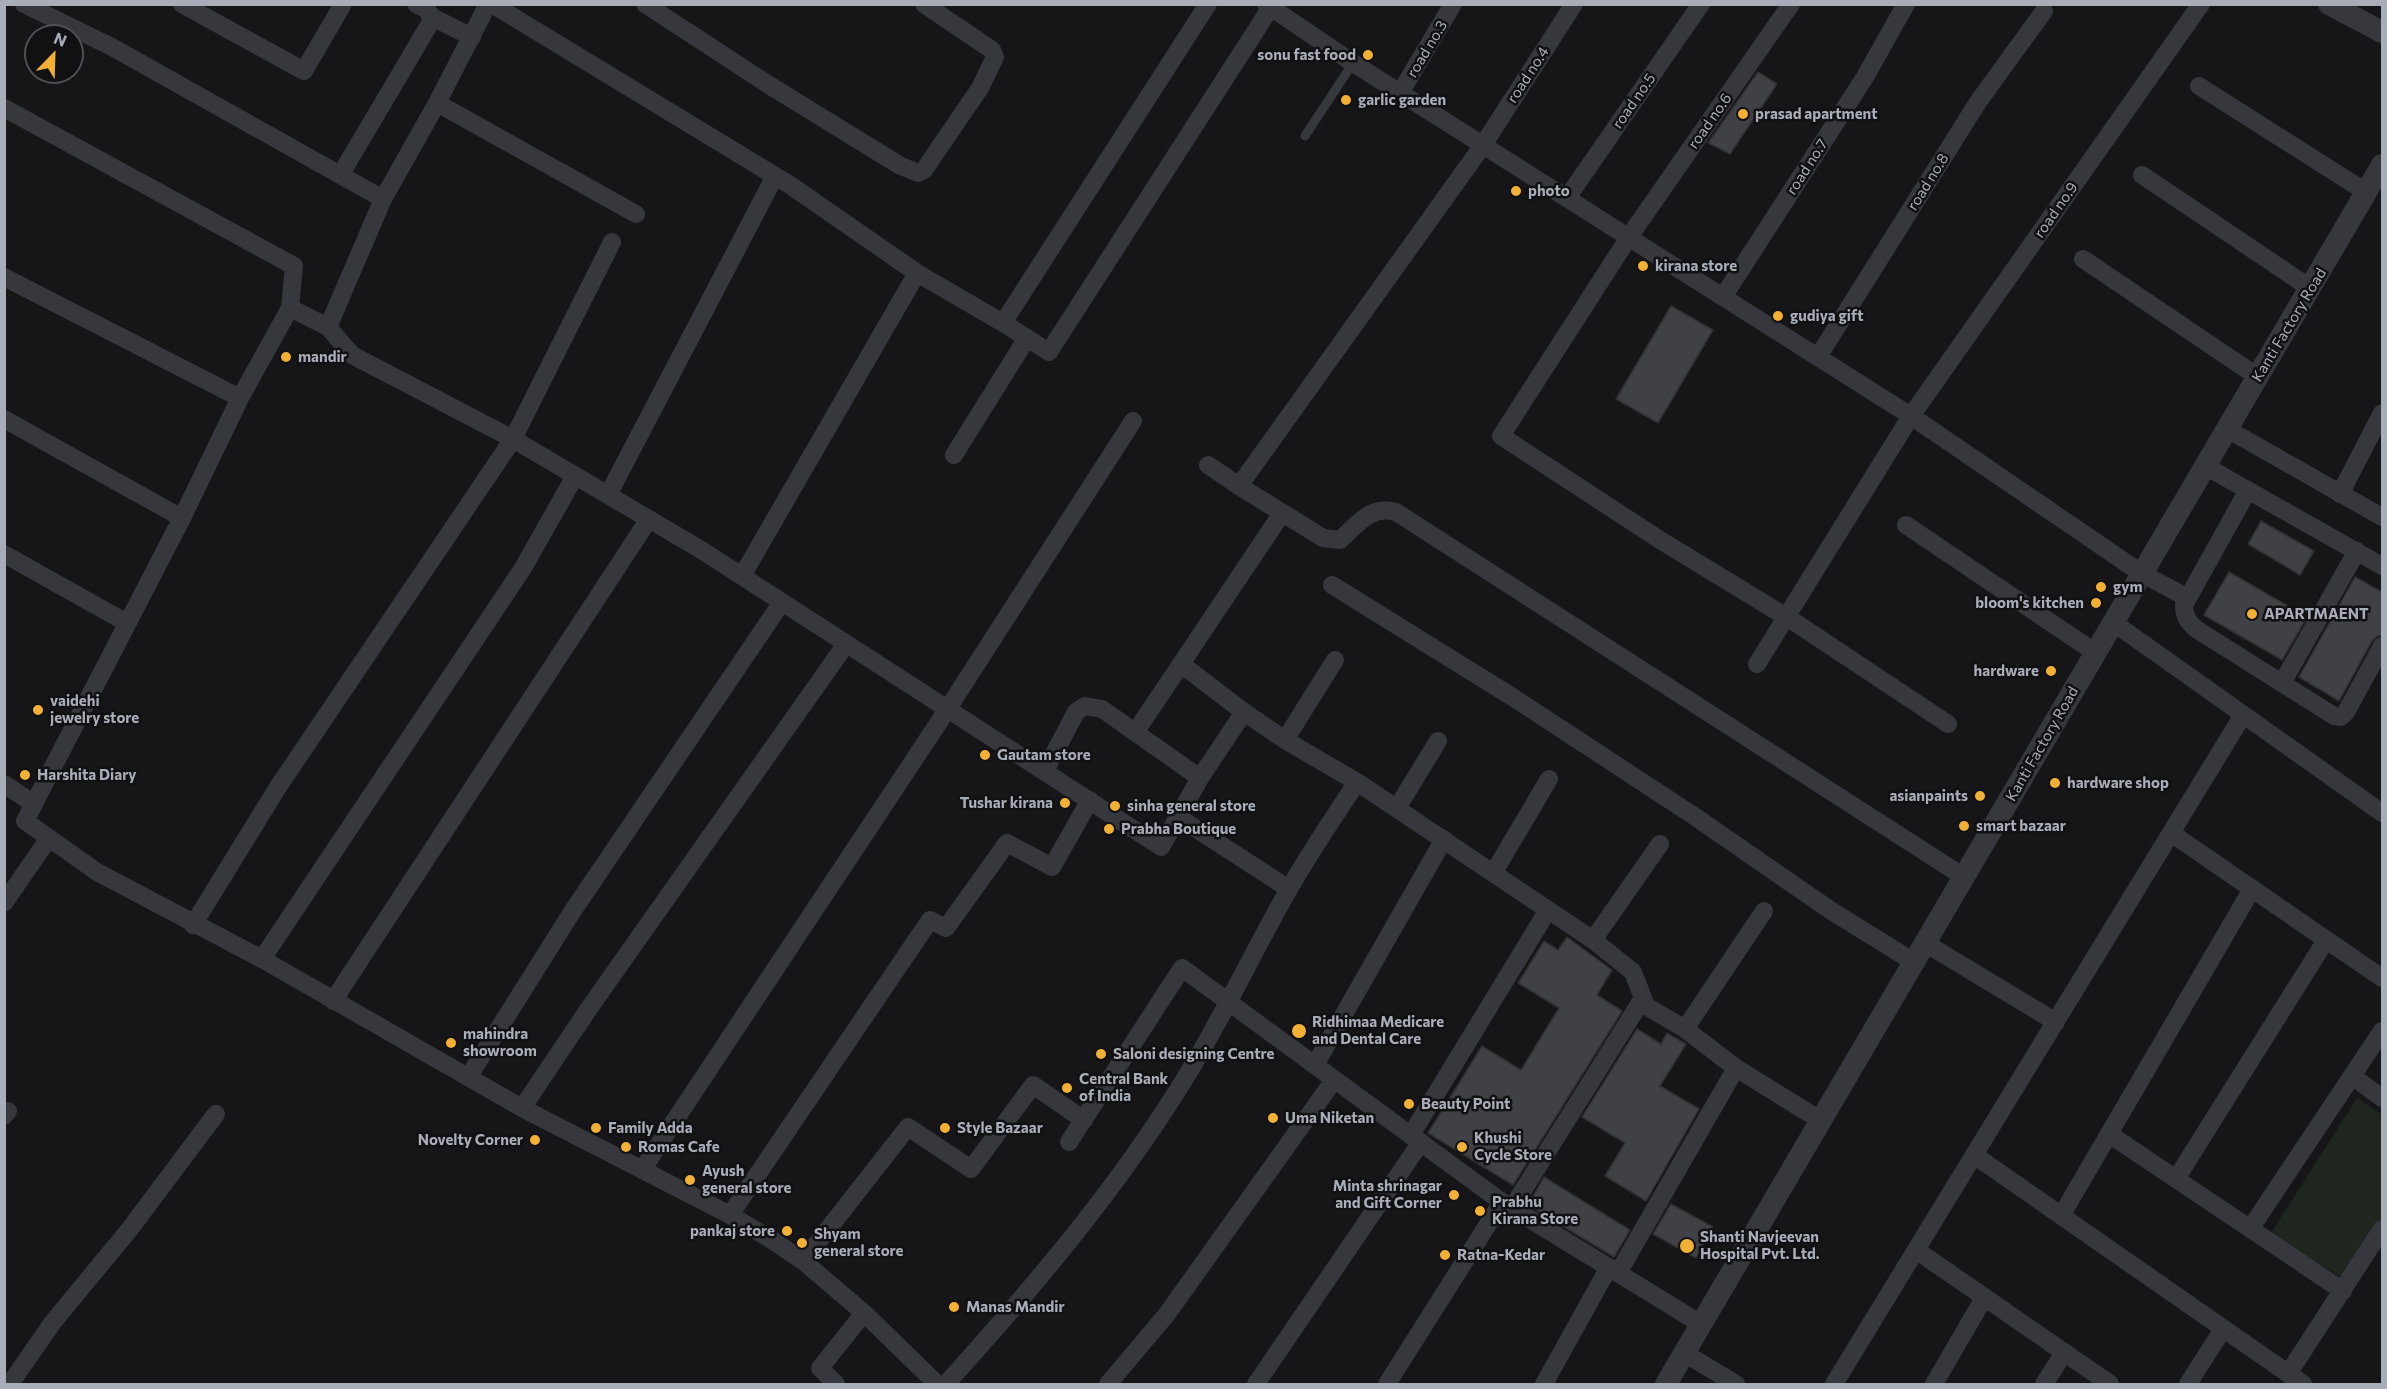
<!DOCTYPE html>
<html>
<head>
<meta charset="utf-8">
<style>
  body { margin:0 }
  #map { position:relative; width:2387px; height:1389px; overflow:hidden; background:#161618; font-family:Commissioner,sans-serif }
  canvas { display:block }
  .frame { position:absolute; inset:0; border:6px solid #a8adb8; pointer-events:none }
  .north { position:absolute; left:24px; top:24px; width:60px; height:60px; box-sizing:border-box; background:#111113; border:2px solid #4d4f55; border-radius:50%; rotate:23deg; font-size:16px; font-weight:700; line-height:24px; text-align:center; color:#a8adb8 }
  .north::after { content:''; display:block; margin:auto; width:21px; height:27px; background:#f2b134; clip-path:polygon(50% 0,100% 100%,50% 72%,0 100%) }
</style>
</head>
<body>
<div id="map">
<canvas width="2387" height="1389"></canvas>
<div class="frame"></div>
<div class="north">N</div>
</div>
<script>
const context = document.querySelector('canvas').getContext('2d');
context.lineJoin = 'round';
function paint(path, color) {
  context.fillStyle = color;
  context.fill(path, 'evenodd');
}
function stroke(path, color, width, dash) {
  context.strokeStyle = color;
  context.lineWidth = width;
  context.lineCap = dash ? 'butt' : 'round';
  context.setLineDash(dash || []);
  context.stroke(path);
}
function drawText(font, color, halo, rows, align = 'center') {
  context.font = font + ' Commissioner,sans-serif';
  context.lineWidth = 5;
  context.setLineDash([]);
  context.textBaseline = 'middle';
  context.strokeStyle = halo;
  context.fillStyle = color;
  for (const [text, x, y, turn = 0] of rows) {
    context.save();
    context.translate(x, y);
    context.rotate((+turn || 0) * Math.PI / 180);
    context.textAlign = isNaN(turn) ? turn : align;
    if (halo) context.strokeText(text, 0, 0);
    context.fillText(text, 0, 0);
    context.restore();
  }
}
paint(new Path2D(`
  M2357,1098L2382,1114V1222L2345,1280L2271,1233Z`), '#1e261f');
const building = new Path2D(`
  M1758,72L1777,84L1730,154L1708,143Z
  M1671,306L1713,330L1658,423L1616,399Z
  M2261,521L2314,551L2300,575L2248,544Z
  M2229,572L2307,617L2282,660L2204,615Z
  M2355,577L2382,592V635L2377,636L2372,641L2339,701L2299,677Z
  M1567,937L1612,970L1597,995L1622,1011L1513,1185L1428,1133L1482,1046L1521,1070L1559,1008L1518,983L1544,941L1558,950Z
  M1637,1029L1661,1044L1667,1033L1686,1044L1660,1086L1699,1109L1646,1201L1605,1176L1625,1143L1582,1117Z
  M1544,1177L1630,1230L1614,1257L1528,1205Z
  M1671,1204L1713,1227L1696,1258L1653,1234Z`);
paint(building, '#404145');
stroke(building, '#303034', 1.5);
stroke(new Path2D(`
  M1305,136L1353,63`), '#37383d', 9);
stroke(new Path2D(`
  M24,4L112,47L383,199
  M182,4L304,71L343,4
  M488,4L437,103L383,199L328,327L290,308L240,398L182,518L25,821L97,872L262,959L522,1108L730,1215L772,1240L803,1261L864,1313L937,1384
  M492,4L790,185L917,273L742,576
  M645,4L769,85L899,165L918,173L924,170L980,88L995,57L992,50L924,4
  M1266,4L1353,63L1911,416L2141,573L2188,598
  M1791,4L1629,237L1501,436L1660,540L1793,621L1948,724
  M432,17L472,37
  M2199,86L2366,192
  M1400,93L1453,4
  M437,103L636,214
  M4,108L294,266L290,308
  M341,174L429,25L432,17L426,9L416,4
  M2142,175L2310,288
  M1567,198L1701,4
  M2083,259L2258,377
  M917,273L1003,323L1208,4
  M4,277L240,398
  M1723,297L1865,77L1906,4
  M1003,323L1049,352L1271,7
  M328,327L352,355L513,439L703,551L1161,847L1200,778L1244,712L1181,664L1282,513
  M1818,357L1978,102L2044,11
  M4,419L182,518
  M2227,429L2382,517
  M954,455L1027,338
  M1208,465L1239,486L1483,145L1574,4
  M2205,466L2382,566
  M1239,486L1323,538L1340,540C1358,524 1370,505 1396,512L1964,877
  M2248,490L2184,605C2184,616 2188,622 2196,629L2334,716L2341,717L2346,712L2382,646
  M2340,494L2382,413
  M608,495L775,176
  M1906,525L2096,653
  M4,554L127,623
  M1332,585L1514,698L1694,816L1830,910L1914,962
  M2114,623L2382,813
  M1335,660L1285,740L1357,782L1593,940L1633,972L1646,1006L1685,1029
  M1757,664L1911,416L2201,4
  M2282,683L2357,551
  M1244,712L1285,740
  M1136,731L1181,664
  M1045,771L1076,712L1085,706L1102,709L1200,778
  M4,784L34,804
  M1397,808L1438,741
  M1178,817L1289,889
  M2171,833L2382,978
  M1494,872L1549,779
  M4,903L49,838
  M1764,911L1685,1029L1736,1068L1820,1120
  M193,925L278,787L513,439L612,242
  M1593,940L1660,844
  M1925,943L2056,1022
  M262,959L523,568L575,476
  M333,1001L649,519
  M1315,1065L1444,839
  M469,1076L572,912L782,602
  M2352,1076L2382,1098
  M522,1108L590,1007L846,644
  M4,1116L8,1111
  M2109,1134L2343,1291
  M1411,1135L1548,910
  M1069,1142L1182,968L1502,1202L1701,1324
  M1974,1155L2303,1384
  M642,1170L947,710L1133,421
  M2176,1179L2326,940
  M1512,1208L1643,998
  M730,1215L930,920L946,928L1007,843L1052,867L1090,800
  M2061,1216L2252,889
  M2250,1229L2382,1031
  M1916,1250L2110,1384
  M803,1261L908,1127L971,1169L1033,1085L1084,1120
  M1618,1273L1736,1068
  M1684,1353L1736,1384
  M2288,1374L2382,1229
  M10,1384L53,1322L129,1230L216,1114
  M836,1384L820,1368L864,1313
  M946,1384C1030,1291 1112,1195 1179,1088C1220,1024 1251,955 1289,889C1310,852 1334,817 1357,782
  M1108,1384L1167,1314L1334,1080
  M1256,1384L1421,1142
  M1387,1384L1502,1202
  M1544,1384L1609,1267
  M1834,1384L2243,715
  M1934,1384L1984,1298
  M2044,1384L2064,1353
  M2188,1384L2223,1329`), '#37383d', 18);
stroke(new Path2D(`
  M2329,4L2382,32
  M1666,1384L2382,165`), '#37383d', 22);
for (const [x, y, r, color] of [
  [1368,55,6,"#f2b134"],
  [1346,100,6,"#f2b134"],
  [1743,114,6,"#f2b134"],
  [1516,191,6,"#f2b134"],
  [1643,266,6,"#f2b134"],
  [1778,316,6,"#f2b134"],
  [286,357,6,"#f2b134"],
  [2101,587,6,"#f2b134"],
  [2096,603,6,"#f2b134"],
  [2252,614,6,"#f2b134"],
  [2051,671,6,"#f2b134"],
  [38,710,6,"#f2b134"],
  [985,755,6,"#f2b134"],
  [25,775,6,"#f2b134"],
  [2055,783,6,"#f2b134"],
  [1980,796,6,"#f2b134"],
  [1065,803,6,"#f2b134"],
  [1115,806,6,"#f2b134"],
  [1964,826,6,"#f2b134"],
  [1109,829,6,"#f2b134"],
  [1299,1031,8,"#f2b134"],
  [451,1043,6,"#f2b134"],
  [1101,1054,6,"#f2b134"],
  [1067,1088,6,"#f2b134"],
  [1409,1104,6,"#f2b134"],
  [1273,1118,6,"#f2b134"],
  [596,1128,6,"#f2b134"],
  [945,1128,6,"#f2b134"],
  [535,1140,6,"#f2b134"],
  [626,1147,6,"#f2b134"],
  [1462,1147,6,"#f2b134"],
  [690,1180,6,"#f2b134"],
  [1454,1195,6,"#f2b134"],
  [1480,1211,6,"#f2b134"],
  [787,1231,6,"#f2b134"],
  [802,1243,6,"#f2b134"],
  [1687,1246,8,"#f2b134"],
  [1445,1255,6,"#f2b134"],
  [954,1307,6,"#f2b134"]
]) {
  const dot = new Path2D();
  dot.arc(x, y, r, 0, 2 * Math.PI);
  context.fillStyle = color;
  context.fill(dot);
  stroke(dot, '#111113', 2);
}
drawText('15px', '#a8adb8', '#111113', [
  ["road no.3",1427,49,-59],
  ["road no.4",1528,75,-57],
  ["road no.5",1634,101,-55],
  ["road no.6",1710,121,-55],
  ["road no.7",1807,167,-57],
  ["road no.8",1928,182,-58],
  ["road no.9",2056,210,-55],
  ["Kanti Factory Road",2289,325,-59],
  ["Kanti Factory Road",2042,744,-60]
]);
drawText('bold 15px', '#a8adb8', '#111113', [
  ["sonu fast food",1356,55,"right"],
  ["garlic garden",1358,100],
  ["prasad apartment",1755,114],
  ["photo",1528,191],
  ["kirana store",1655,266],
  ["gudiya gift",1790,316],
  ["mandir",298,357],
  ["gym",2113,587],
  ["bloom's kitchen",2084,603,"right"],
  ["APARTMAENT",2264,614],
  ["hardware",2039,671,"right"],
  ["vaidehi",50,701],
  ["jewelry store",50,718],
  ["Gautam store",997,755],
  ["Harshita Diary",37,775],
  ["hardware shop",2067,783],
  ["asianpaints",1968,796,"right"],
  ["Tushar kirana",1053,803,"right"],
  ["sinha general store",1127,806],
  ["smart bazaar",1976,826],
  ["Prabha Boutique",1121,829],
  ["Ridhimaa Medicare",1312,1022],
  ["and Dental Care",1312,1039],
  ["mahindra",463,1034],
  ["showroom",463,1051],
  ["Saloni designing Centre",1113,1054],
  ["Central Bank",1079,1079],
  ["of India",1079,1096],
  ["Beauty Point",1421,1104],
  ["Uma Niketan",1285,1118],
  ["Family Adda",608,1128],
  ["Style Bazaar",957,1128],
  ["Khushi",1474,1138],
  ["Cycle Store",1474,1155],
  ["Novelty Corner",523,1140,"right"],
  ["Romas Cafe",638,1147],
  ["Ayush",702,1171],
  ["general store",702,1188],
  ["Minta shrinagar",1442,1186,"right"],
  ["and Gift Corner",1442,1203,"right"],
  ["Prabhu",1492,1202],
  ["Kirana Store",1492,1219],
  ["pankaj store",775,1231,"right"],
  ["Shyam",814,1234],
  ["general store",814,1251],
  ["Shanti Navjeevan",1700,1237],
  ["Hospital Pvt. Ltd.",1700,1254],
  ["Ratna-Kedar",1457,1255],
  ["Manas Mandir",966,1307]
], 'left');
</script>
</body>
</html>
